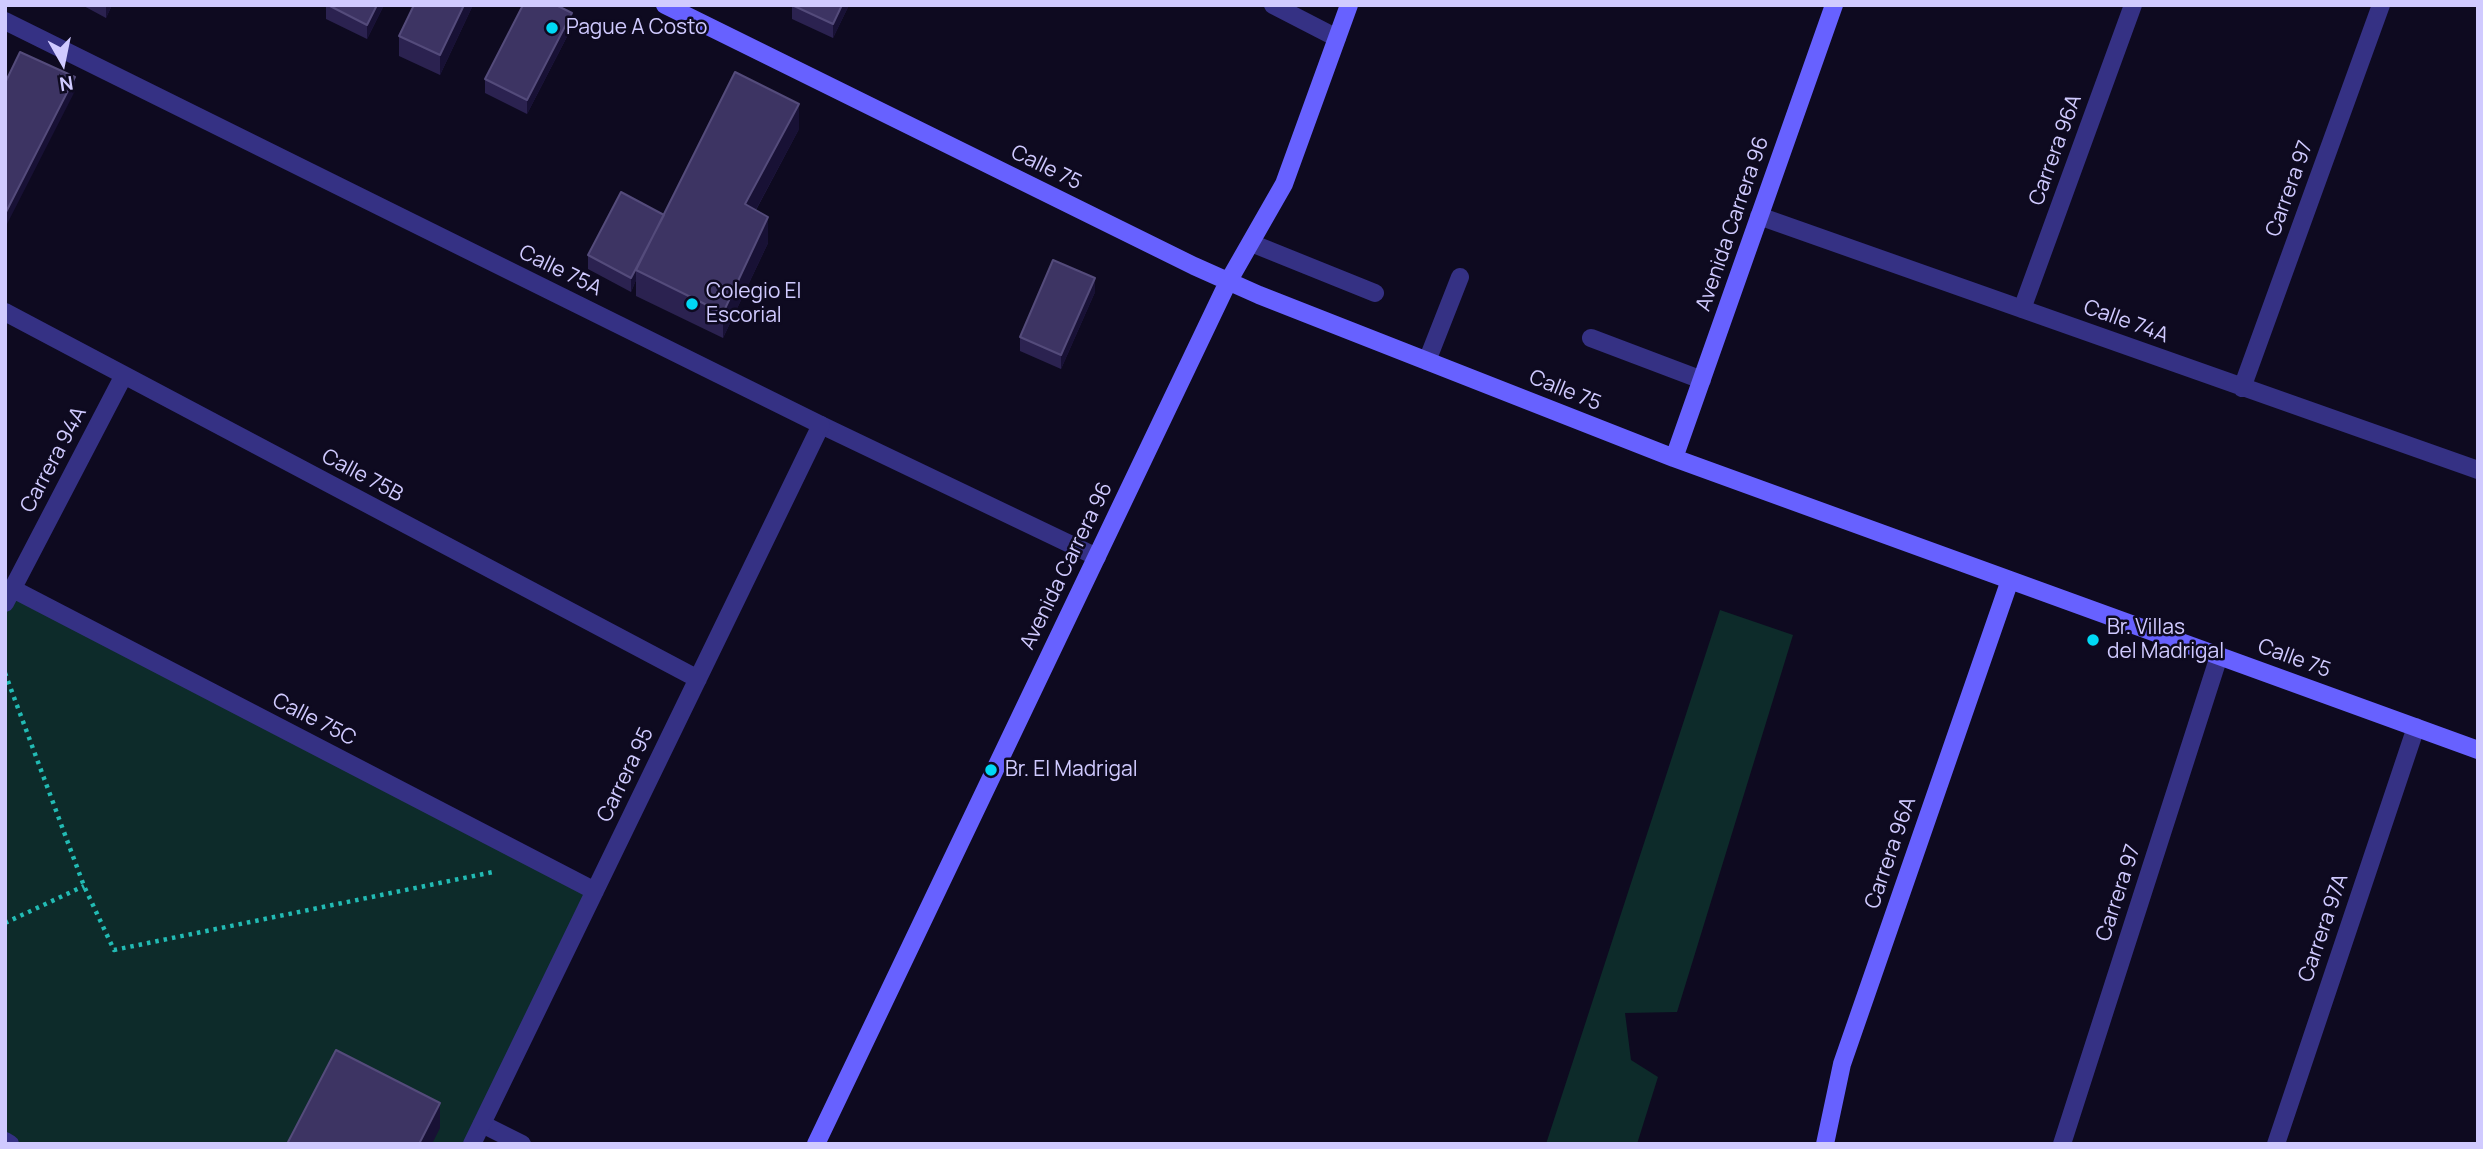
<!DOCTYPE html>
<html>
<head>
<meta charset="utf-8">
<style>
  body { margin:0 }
  #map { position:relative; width:2483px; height:1149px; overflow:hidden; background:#0e0a20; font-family:Manrope,sans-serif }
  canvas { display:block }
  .frame { position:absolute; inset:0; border:7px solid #d0caff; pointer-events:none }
  .north { position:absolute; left:28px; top:28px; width:70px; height:70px; -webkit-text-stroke:5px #0e0a20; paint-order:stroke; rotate:171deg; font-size:19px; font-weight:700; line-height:28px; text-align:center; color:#d0caff }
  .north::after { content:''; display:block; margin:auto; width:24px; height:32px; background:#d0caff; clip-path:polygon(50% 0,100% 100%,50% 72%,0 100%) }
</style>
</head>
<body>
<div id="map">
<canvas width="2483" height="1149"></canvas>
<div class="frame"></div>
<div class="north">N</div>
</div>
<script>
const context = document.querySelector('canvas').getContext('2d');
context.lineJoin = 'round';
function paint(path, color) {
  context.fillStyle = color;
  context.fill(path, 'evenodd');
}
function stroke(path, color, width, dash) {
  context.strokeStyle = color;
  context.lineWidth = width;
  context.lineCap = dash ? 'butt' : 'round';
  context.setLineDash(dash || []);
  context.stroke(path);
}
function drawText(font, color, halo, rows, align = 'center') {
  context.font = font + ' Manrope,sans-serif';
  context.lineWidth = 5;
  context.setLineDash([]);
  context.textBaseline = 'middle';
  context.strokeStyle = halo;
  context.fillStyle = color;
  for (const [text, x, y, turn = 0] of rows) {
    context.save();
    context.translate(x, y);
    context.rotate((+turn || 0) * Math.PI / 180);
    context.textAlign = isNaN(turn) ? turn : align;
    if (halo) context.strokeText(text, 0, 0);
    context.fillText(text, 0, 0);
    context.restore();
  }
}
paint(new Path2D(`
  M13,589L595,891L472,1144H10L5,1141V603Z
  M1720,610L1793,635L1677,1012L1625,1013L1631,1060L1658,1077L1637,1144H1546Z`), '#0d2b2a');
stroke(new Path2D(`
  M5,673L84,886L114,950L493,872
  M5,923L84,886`), '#22bbb4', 4.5, [3.5, 5]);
stroke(new Path2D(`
  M1251,243L1375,293
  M1591,338L1702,380
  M1427,361L1460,277
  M821,425L1097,557
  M482,1124L522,1144
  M2062,1144L2219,656
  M2276,1144L2416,727`), '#353184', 18);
stroke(new Path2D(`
  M1273,5L1337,38
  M5,21L821,425L472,1144
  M1759,216L2478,470
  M2022,309L2133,5
  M5,312L698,679
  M2242,388L2381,5
  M13,589L595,891
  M5,603L124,375
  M5,1141L10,1144`), '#353184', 18);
stroke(new Path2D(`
  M665,5L1194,266L1259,295L1674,458L2478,750
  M1674,458L1834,5
  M816,1144L1228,282L1284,184L1349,5
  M1825,1144L1842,1064L2010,580`), '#6761ff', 18);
paint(new Path2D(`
  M82,5H112L106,18Z
  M326,5H384L367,39L326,19Z
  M414,5H473L440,75L399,56V36Z
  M792,5H849L833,38L792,19Z
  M572,27L527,114L485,93V79Z
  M799,129L756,210L768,243L723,338L636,296V280L631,292L588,269V255L664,215Z
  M1095,292L1061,369L1020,351V337Z`), '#2b2250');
paint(new Path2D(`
  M106,5H112L106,18Z
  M377,5H384L367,39V25Z
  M464,5H473L440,75V55Z
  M842,5H849L833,38V24Z
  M572,13V27L527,114V100Z
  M75,77V91L5,228V214Z
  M799,104V129L745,230V204Z
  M664,215L636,270V280L631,292V278Z
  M768,217V243L723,338V313Z
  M1095,278V292L1061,369V355Z
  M440,1103V1128L432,1144H419Z`), '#181135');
const building = new Path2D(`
  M328,5H377L367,25Z
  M414,5H464L440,55L399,36Z
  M523,5H556L572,13L527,100L485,79Z
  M792,5H842L833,24Z
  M20,52L75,77L5,214V83Z
  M735,72L799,104L745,204L768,217L723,313L636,270Z
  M621,192L664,215L631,278L588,255Z
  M1053,260L1095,278L1061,355L1020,337Z
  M336,1050L440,1103L419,1144H287Z`);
paint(building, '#3d3463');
stroke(building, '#544b7b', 2);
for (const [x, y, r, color] of [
  [552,28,7,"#00d9f5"],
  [692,304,7,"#00d9f5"],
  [2093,640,7,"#00d9f5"],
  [991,770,7,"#00d9f5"]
]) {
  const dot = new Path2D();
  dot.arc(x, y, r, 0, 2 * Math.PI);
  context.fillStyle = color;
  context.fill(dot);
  stroke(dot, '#0e0a20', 2.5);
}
drawText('21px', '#d0caff', '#0e0a20', [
  ["Pague A Costo",566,28],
  ["Colegio El",706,292],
  ["Escorial",706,316],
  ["Br. Villas",2107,628],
  ["del Madrigal",2107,652],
  ["Br. El Madrigal",1005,770]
], 'left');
drawText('21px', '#d0caff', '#0e0a20', [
  ["Carrera 96A",2056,150,-70],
  ["Calle 75",1046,168,26],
  ["Carrera 97",2290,189,-70],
  ["Avenida Carrera 96",1733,224,-71],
  ["Calle 75A",560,271,26],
  ["Calle 74A",2126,322,20],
  ["Calle 75",1565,391,22],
  ["Carrera 94A",54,460,-62],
  ["Calle 75B",362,476,28],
  ["Avenida Carrera 96",1067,566,-64],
  ["Calle 75",2294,659,20],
  ["Calle 75C",314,720,27],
  ["Carrera 95",626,775,-64],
  ["Carrera 96A",1891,853,-71],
  ["Carrera 97",2119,893,-72],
  ["Carrera 97A",2324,928,-71]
]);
</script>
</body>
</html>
